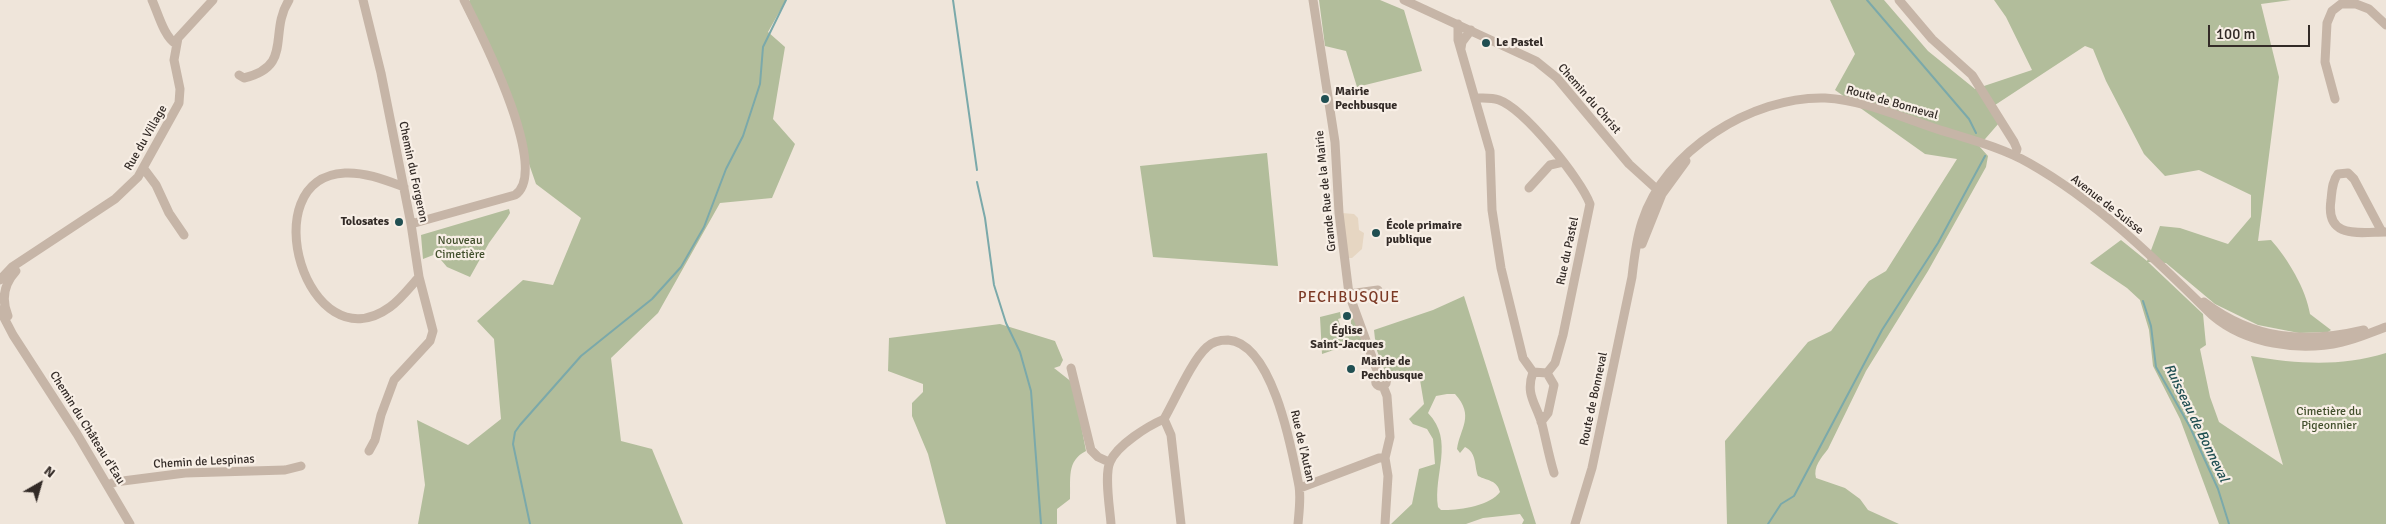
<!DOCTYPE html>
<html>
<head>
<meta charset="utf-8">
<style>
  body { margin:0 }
  #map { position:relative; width:2386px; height:524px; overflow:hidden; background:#efe5da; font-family:Signika,sans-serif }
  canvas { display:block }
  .north { position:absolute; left:15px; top:459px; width:50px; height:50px; -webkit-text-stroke:4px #f8efe6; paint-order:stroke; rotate:38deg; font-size:14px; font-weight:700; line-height:20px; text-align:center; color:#332b27 }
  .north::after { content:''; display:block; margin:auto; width:18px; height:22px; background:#332b27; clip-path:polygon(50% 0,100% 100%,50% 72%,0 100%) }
  .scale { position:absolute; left:2208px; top:25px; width:102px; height:22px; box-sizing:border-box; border:2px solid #332b27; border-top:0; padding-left:6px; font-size:15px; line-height:18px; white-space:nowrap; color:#332b27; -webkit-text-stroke:4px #f8efe6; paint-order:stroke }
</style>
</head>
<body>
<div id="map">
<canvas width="2386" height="524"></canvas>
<div class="north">N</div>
<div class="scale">100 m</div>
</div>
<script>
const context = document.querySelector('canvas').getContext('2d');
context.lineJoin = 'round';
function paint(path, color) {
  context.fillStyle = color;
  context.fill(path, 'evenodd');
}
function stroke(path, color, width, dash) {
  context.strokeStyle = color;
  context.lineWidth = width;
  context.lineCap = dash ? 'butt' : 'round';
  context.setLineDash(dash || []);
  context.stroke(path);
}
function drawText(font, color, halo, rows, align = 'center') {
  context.font = font + ' Signika,sans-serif';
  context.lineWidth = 4.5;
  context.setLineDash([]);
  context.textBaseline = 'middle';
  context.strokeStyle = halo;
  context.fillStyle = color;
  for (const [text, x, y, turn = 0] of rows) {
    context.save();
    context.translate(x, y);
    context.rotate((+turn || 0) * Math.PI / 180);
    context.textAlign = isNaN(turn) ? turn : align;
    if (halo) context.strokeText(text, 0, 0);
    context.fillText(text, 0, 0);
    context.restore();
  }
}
paint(new Path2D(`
  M470,0H786L768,32L785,47L773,119L795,144L772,198L720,203L658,313L611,358L621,441L652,449L683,524H418L425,485L417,420L468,445L501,419L494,339L477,321L523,280L553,285L581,218L536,184L499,78L463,7Z
  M1319,0H1380L1404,10L1422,71L1357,87L1346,51L1325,46Z
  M1830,0H1884L1928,51L1975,89L2032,70L2006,17L1994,0H2291L2261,4L2279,77L2258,241L2271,240C2288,259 2306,289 2310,314L2331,330L2328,332L2299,333L2258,325L2215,304L2166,263L2148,262L2203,314L2206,345L2200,349L2210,397L2219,422L2283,465L2251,356C2299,364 2339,367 2386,353V524H2219L2180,419L2153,366L2149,330L2140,300L2127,288L2090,263L2121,240L2147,261L2160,226L2180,228L2228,244L2251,217V195L2199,170L2165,176L2144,154L2106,81L2093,49L2085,46L1992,107L1999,123L1979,146L1988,156L1986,167L1928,271L1866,371L1828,449C1821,458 1813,467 1816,478L1845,488L1860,499L1868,510L1899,524H1727L1725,441L1808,342L1831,331L1869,281L1886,271L1957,159L1925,154L1835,90L1855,54Z
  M1267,153L1278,266L1153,257L1140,166Z
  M509,209L510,213L507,218L489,243L470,277L447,267L436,254L423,259L421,235Z
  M1464,296L1536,524H1522L1524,520L1520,514L1483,518L1466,524H1391L1412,504L1419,469L1435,464L1433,439L1427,429L1413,424L1409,419L1424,404L1419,374L1387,377L1376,348L1374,330L1433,310ZM1447,394H1455C1475,416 1460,428 1457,449L1460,453L1465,447C1477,453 1474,465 1478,476C1488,481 1497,480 1500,492C1490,506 1456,511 1441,510L1438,507C1433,474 1455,441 1428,413L1436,396Z
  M1340,312L1341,318L1338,319L1341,328L1351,326V319L1354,318L1363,340L1322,354L1320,317Z
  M1000,324L1055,341L1063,360L1060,366L1054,368L1073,383L1086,451C1066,461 1071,479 1070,499L1057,509V524H946L928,454L912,416V403L923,392V384L888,371L889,338Z`), '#b2bd9b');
paint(new Path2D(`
  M1342,213L1354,214L1358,218L1359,230L1364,233L1362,249L1352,258H1348Z`), '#e6d6c2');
stroke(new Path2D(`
  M953,0L977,170
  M1867,0L1969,119L1976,133
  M977,182L985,218L994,285L1006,323L1020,352L1031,391L1041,524
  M2143,301L2151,326L2156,367L2190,427L2218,489L2229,524
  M530,524L513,444L515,432L520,425L581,356L652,299L681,267L704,227L726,169L743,136L760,84L763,47L786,0
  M1768,524L1781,504L1794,496L1882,330L1938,243L1985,156`), '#7ba9aa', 2);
stroke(new Path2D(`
  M152,0C158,13 164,37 176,44
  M363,0L381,73L411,224L419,277L433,331L430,341L394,380L381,415L375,440L369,451
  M1313,0L1335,142L1339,213L1349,294L1379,376
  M1404,0L1536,61L1557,78L1629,164L1662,194
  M1899,0L1932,39L1972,75L2014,142L2017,149L2015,156
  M1458,24V40L1490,151L1492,210L1501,268L1523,358L1533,372L1547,373L1555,363L1563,335L1590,204C1581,179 1524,109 1499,100C1491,97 1483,98 1475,98
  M1461,48L1462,42L1471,30
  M239,75L244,78C294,66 268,33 289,0
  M2335,99L2325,62L2327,23L2332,11L2341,4H2356L2369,9L2386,25
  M144,169L156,185L169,213L184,235
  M404,187C385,180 365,172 345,173C251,177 307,367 390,307C401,299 410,287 419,277
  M1529,188L1550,165L1563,162
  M411,224L515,195C552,171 479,30 464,0
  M2382,232L2354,179L2348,173L2338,174C2332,181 2332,191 2331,200C2325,240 2360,232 2386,232
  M1642,244L1662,194L1686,161
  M0,280L12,267L115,199L138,177L179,103L180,89L174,60L178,38L213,0
  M1349,294L1378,290
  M2204,302C2254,340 2305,344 2364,330
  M0,310L13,335L77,434L130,524
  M8,316C1,299 4,284 16,271
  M1071,368L1091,450L1098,457L1109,462
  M1533,372C1525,395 1536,403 1542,424C1546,440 1549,457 1554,473
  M1375.5 381a5.5 5.5 0 1 1 11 0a5.5 5.5 0 1 1-11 0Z
  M1383,386L1387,396L1390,437L1385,458L1388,476L1385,524
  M1164,419C1175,400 1192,360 1207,347C1212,342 1221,340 1228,340C1273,343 1292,451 1299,486C1301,498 1299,512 1298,524
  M1164,419L1171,435L1181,524
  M1541,422L1548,413L1554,385L1547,373
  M108,485L115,482L185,473L285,470L301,466
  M1300,488L1379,458H1385
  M1111,524C1110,509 1104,475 1110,462C1117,445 1148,426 1164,419
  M1575,524L1592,468L1632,277C1634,259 1636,240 1642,222C1664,151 1752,96 1825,98C1863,100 1901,117 1937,129C1968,139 2001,147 2029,163C2098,202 2156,260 2212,315C2246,344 2299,352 2342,342C2357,339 2372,332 2386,327`), '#c6b5a7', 9);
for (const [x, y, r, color] of [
  [1486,43,5,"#204f52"],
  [1325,99,5,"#204f52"],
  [399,222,5,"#204f52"],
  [1376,233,5,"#204f52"],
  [1347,316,5,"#204f52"],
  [1351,369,5,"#204f52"]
]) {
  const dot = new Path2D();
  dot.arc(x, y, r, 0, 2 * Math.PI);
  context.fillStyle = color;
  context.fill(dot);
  stroke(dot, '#f8efe6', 2);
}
drawText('bold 12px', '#332b27', '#f8efe6', [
  ["Le Pastel",1496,43],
  ["Mairie",1335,92],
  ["Pechbusque",1335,106],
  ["Tolosates",389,222,"right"],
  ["École primaire",1386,226],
  ["publique",1386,240],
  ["Église",1347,331,"center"],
  ["Saint-Jacques",1347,345,"center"],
  ["Mairie de",1361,362],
  ["Pechbusque",1361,376]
], 'left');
drawText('12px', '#332b27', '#f8efe6', [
  ["Chemin du Christ",1589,99,49],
  ["Route de Bonneval",1892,103,16],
  ["Rue du Village",146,138,-60],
  ["Chemin du Forgeron",413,172,78],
  ["Grande Rue de la Mairie",1326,191,-96],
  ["Avenue de Suisse",2107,205,38],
  ["Rue du Pastel",1568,251,-78],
  ["Route de Bonneval",1594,399,-78],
  ["Chemin du Château d'Eau",87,428,58],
  ["Rue de l'Autan",1302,446,77],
  ["Chemin de Lespinas",204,462,-3]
]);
drawText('12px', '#43502d', '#f8efe6', [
  ["Nouveau",460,241],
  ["Cimetière",460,255],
  ["Cimetière du",2329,412],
  ["Pigeonnier",2329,426]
]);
drawText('italic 14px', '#204f52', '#f8efe6', [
  ["Ruisseau de Bonneval",2196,423,64]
]);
context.letterSpacing = '1px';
drawText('15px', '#7c3a26', '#f8efe6', [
  ["PECHBUSQUE",1349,298]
]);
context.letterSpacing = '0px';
</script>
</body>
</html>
